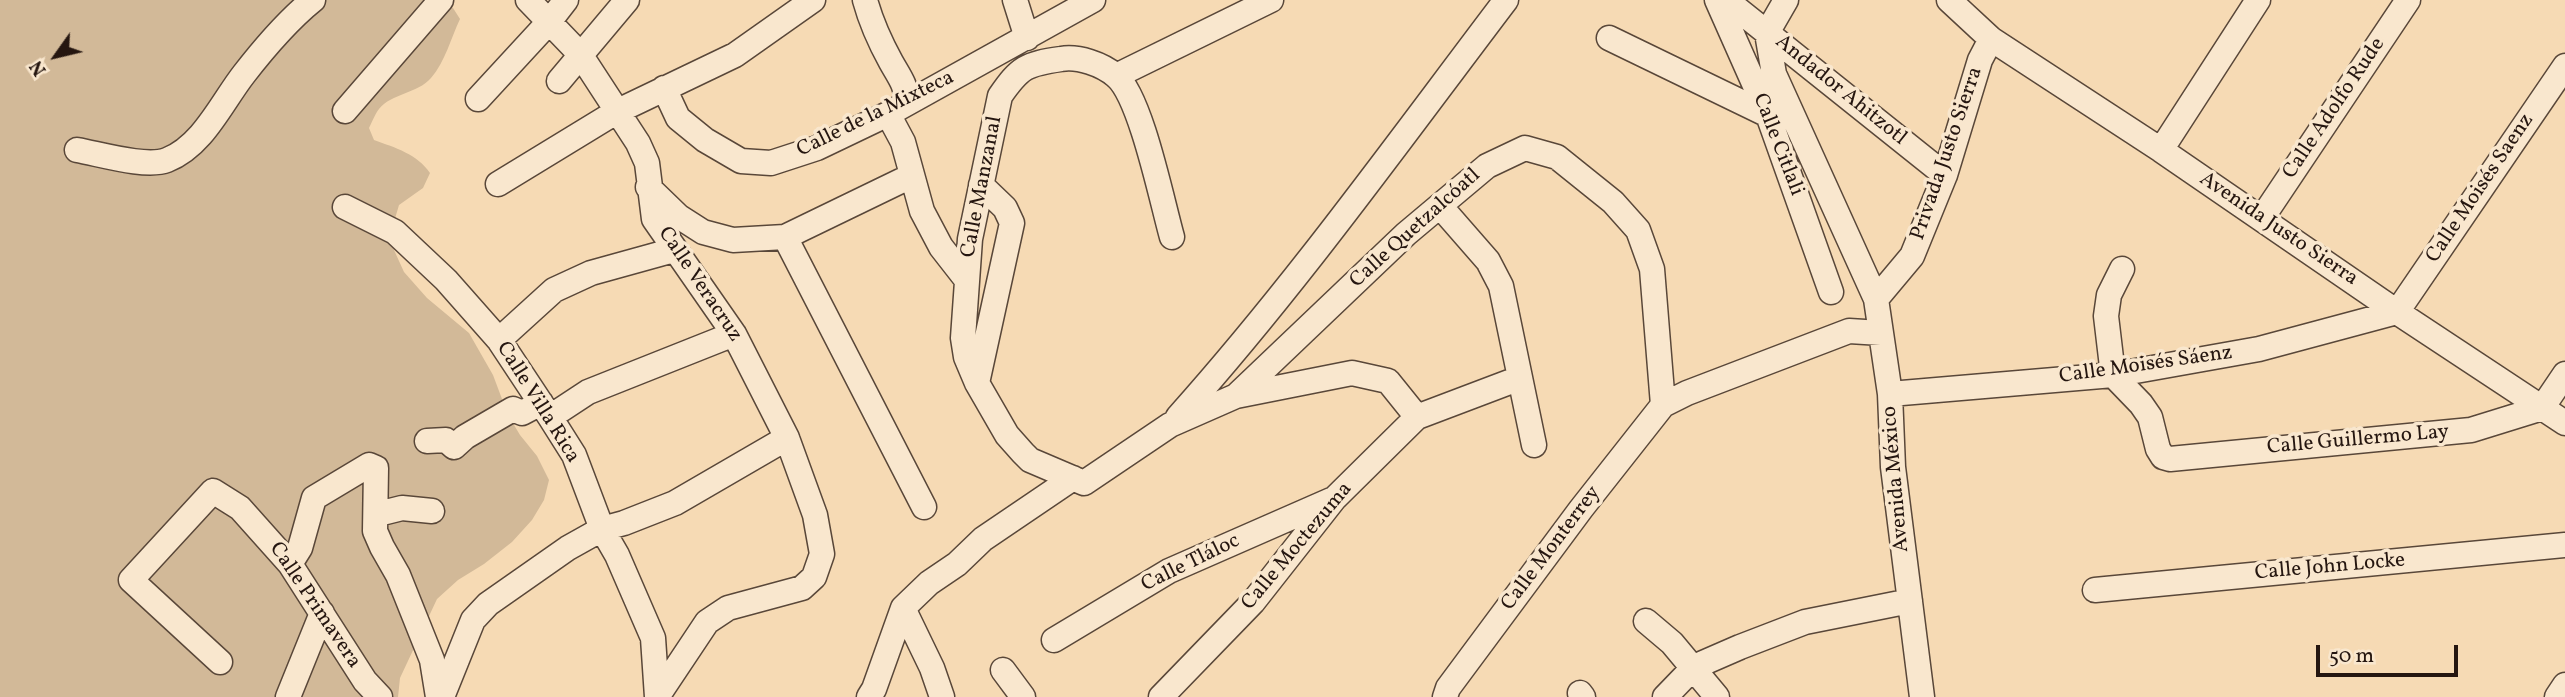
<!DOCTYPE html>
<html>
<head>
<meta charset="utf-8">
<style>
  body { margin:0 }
  #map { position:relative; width:2565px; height:697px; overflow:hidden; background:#f6dab4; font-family:Vollkorn,serif }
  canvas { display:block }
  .north { position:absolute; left:21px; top:21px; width:70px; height:70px; -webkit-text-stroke:5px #f9e7ce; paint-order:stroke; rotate:236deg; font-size:19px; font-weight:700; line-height:28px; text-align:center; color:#251610 }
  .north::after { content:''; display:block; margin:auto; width:24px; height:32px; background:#251610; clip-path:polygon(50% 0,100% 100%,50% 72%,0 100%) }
  .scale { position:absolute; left:2316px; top:645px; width:142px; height:32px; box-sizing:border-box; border:4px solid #251610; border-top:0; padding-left:9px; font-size:21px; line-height:24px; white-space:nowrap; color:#251610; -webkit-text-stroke:5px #f9e7ce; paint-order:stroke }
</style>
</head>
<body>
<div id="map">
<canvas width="2565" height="697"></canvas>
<div class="north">N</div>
<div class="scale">50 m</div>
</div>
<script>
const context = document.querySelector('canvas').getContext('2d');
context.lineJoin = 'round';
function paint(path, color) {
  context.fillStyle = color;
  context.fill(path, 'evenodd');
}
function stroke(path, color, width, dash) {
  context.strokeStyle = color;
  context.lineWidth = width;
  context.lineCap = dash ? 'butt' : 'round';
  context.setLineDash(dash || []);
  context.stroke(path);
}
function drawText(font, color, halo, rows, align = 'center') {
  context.font = font + ' Vollkorn,serif';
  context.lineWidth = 7;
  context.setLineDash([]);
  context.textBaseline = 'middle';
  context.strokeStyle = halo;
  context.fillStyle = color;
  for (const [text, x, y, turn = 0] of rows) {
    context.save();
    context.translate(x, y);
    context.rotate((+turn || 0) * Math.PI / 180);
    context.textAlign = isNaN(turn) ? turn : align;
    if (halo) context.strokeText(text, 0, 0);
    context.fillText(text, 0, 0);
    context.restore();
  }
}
paint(new Path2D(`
  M0,0H441L453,8L460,19C451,38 445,62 431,78C417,94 392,93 379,109C375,114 372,122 369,128L374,140C396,148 417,154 430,173L423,188L399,205L389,239L404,272L427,298L469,333L493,375L508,415L520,435L537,456L549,480L544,500L532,520L512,542L484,564L458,580L437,599L400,678L398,697H0Z`), '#d2b998');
const minor = new Path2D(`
  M528,0L580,54L638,143L647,163L654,219L734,334L787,438L815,515L822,554L814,577L802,588L728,608L707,622L657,697
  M865,0C871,22 880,42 891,62C900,78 905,83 908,102
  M1015,0L1027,38
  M1717,0L1768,115L1831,292
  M1726,0L1945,175
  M1786,0L1767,33L1774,74L1876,299L1890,394L1893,467L1922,697
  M1949,0L1991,39L2161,150L2397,312L2565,423
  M1609,38L1768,115
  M1116,76L1271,0
  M559,81L627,0
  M664,88L678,118L705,140L741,161L771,163L817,148L888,114L1093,0
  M478,99L549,22L566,0
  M345,111L441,0
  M888,114L903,142L922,211L941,247L966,279
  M77,150C100,154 146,168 167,160C203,146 222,102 244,74C265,47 287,21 313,0
  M2161,150L2258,0
  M498,184L616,112L735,55L813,0
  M648,187L678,216L703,232L733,240L785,237L911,176
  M1440,206L1488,261L1501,286L1534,445
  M345,207L395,232L446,280L499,340L550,417L574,455L602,529L617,555L653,638L657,697
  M2262,218L2408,0
  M785,237L924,507
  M1172,237C1162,202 1141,97 1116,76C1102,64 1078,56 1061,59C1026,64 1020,67 1000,96L970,239L963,338L966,357L977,383L1007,435L1023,453L1030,460L1084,483L1170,425L1236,396L1406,234L1487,166L1525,148L1557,157L1613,202L1638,230L1652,269L1663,405
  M2122,269L2109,295L2106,316L2113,375L2141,404L2150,417L2158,449L2163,457L2170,459L2471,430L2542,408L2565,374
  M1876,299L1912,256L1945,175L1980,60L1991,39
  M499,340L554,290L591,273L674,250
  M977,383L1012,223L1005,208L981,185
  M1890,394L2113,375L2259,349L2397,312L2565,66
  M1236,396L1352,373L1388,381L1417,417
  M550,417L588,392L734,334
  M1178,417C1296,285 1399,141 1506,0
  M427,441L446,440L454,447L465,437L513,409L522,413L541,403
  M376,508L386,512L402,508L432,511
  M290,564L300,548L314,498L369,465L376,468L375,531L382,547L398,575L432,660L438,697
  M2095,590L2565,545
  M903,608L932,668L942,697
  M1646,621L1672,643L1717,697
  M1054,640L1169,571L1331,500
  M220,662L131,580L213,491L240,508L290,564L365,681L380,697
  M1003,670L1023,697
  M1580,693L1583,697
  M288,697L322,613
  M442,697L473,620L488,604L568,548L602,529L624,523L675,503L787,438
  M869,697L874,689L903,608L929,583L957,564L983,539L1073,478
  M1161,697L1253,602L1334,499L1417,417L1520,378
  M1445,697L1448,688L1581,509L1663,405L1687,393L1849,331L1881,333
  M1665,697L1694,667L1740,647L1805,622L1910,601
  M2557,697L2565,685`);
stroke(minor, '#594739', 27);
stroke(minor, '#f9e7ce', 24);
drawText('21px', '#251610', '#f9e7ce', [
  ["Andador Ahitzotl",1840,91,39],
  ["Calle Adolfo Rude",2335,109,-56],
  ["Calle de la Mixteca",876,115,-26],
  ["Calle Citlali",1777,145,69],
  ["Privada Justo Sierra",1948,154,-71],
  ["Calle Manzanal",983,187,-79],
  ["Calle Moisés Saenz",2481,189,-56],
  ["Calle Quetzalcóatl",1416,229,-42],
  ["Avenida Justo Sierra",2278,230,34],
  ["Calle Veracruz",699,285,56],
  ["Calle Moisés Sáenz",2146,366,-8],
  ["Calle Villa Rica",537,403,58],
  ["Calle Guillermo Lay",2358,441,-5],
  ["Avenida México",1897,479,-95],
  ["Calle Moctezuma",1298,547,-50],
  ["Calle Monterrey",1552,549,-53],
  ["Calle Tláloc",1191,564,-26],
  ["Calle John Locke",2330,568,-5],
  ["Calle Primavera",314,606,56]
]);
</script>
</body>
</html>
